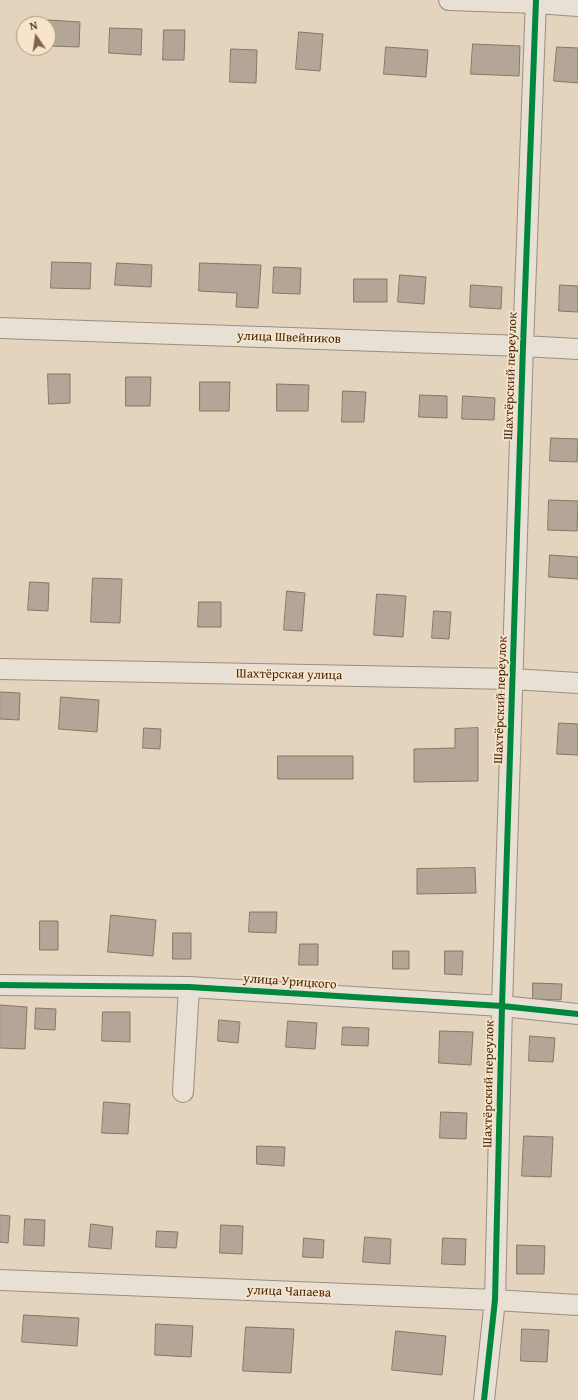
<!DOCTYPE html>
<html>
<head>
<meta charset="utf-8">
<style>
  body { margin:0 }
  #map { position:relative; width:578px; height:1400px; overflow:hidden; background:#e4d3bd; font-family:"Gentium Book Plus",serif }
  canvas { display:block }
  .north { position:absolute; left:16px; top:16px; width:40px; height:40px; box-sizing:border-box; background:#f8e4ca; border:1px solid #b19a80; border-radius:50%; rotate:347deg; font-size:11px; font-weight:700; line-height:16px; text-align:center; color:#462a11 }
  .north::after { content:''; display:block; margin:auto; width:14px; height:18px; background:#7d654d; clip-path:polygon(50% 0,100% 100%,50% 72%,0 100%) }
</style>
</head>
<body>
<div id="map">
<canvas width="578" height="1400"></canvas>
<div class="north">N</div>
</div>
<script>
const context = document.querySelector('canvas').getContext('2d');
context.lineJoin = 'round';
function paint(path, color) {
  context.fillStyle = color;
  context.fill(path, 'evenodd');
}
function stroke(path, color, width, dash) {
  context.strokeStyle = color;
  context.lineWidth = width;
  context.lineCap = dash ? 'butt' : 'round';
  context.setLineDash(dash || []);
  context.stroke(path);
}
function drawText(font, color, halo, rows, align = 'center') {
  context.font = font + ' "Gentium Book Plus",serif';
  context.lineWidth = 3.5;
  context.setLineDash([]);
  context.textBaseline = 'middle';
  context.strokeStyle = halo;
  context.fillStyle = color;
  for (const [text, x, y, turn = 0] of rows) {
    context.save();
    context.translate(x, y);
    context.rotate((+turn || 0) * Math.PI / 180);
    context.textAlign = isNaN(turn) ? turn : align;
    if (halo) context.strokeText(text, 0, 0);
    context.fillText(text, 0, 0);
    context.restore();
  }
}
const building = new Path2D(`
  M48,20L80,22L79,47L48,46Z
  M110,28L142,29L141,55L109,53Z
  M164,30H185L184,60H163Z
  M299,32L323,34L320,71L296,69Z
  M473,44L520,46L519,76L471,74Z
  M386,47L428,50L426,77L384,74Z
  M557,47L578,48V83L554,81Z
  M231,49L257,50L256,83L230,82Z
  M52,262L91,263L90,289L51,288Z
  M117,263L152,265L151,287L115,285Z
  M200,263L261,265L258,308L236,307L237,293L199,291Z
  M274,267L301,268L300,294L273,293Z
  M400,275L426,277L424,304L398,302Z
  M354,279H387V302H354Z
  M471,285L502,287L501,309L470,307Z
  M560,285L578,286V312L559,311Z
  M48,374H70V403L49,404Z
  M126,377H151L150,406H126Z
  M200,382H230L229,411H200Z
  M277,384L309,385L308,411H277Z
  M343,391L366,392L364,422H342Z
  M420,395L447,396V418L419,417Z
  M463,396L495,398L494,420L462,419Z
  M551,438L578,439L577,462L550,461Z
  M549,500L578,501L577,531L548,530Z
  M550,555L578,557V579L549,577Z
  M93,578L122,579L120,623L91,622Z
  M30,582L49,583L48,611L28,610Z
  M287,591L305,593L302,631L284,630Z
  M377,594L406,596L403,637L374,635Z
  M199,602H221V627H198Z
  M434,611L451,612L449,639L432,638Z
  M0,692L20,693L19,720L0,719Z
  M61,697L99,700L97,732L59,729Z
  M559,723L578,724V755L557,754Z
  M144,728L161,729L160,749L143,748Z
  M478,728V781L414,782V749L455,748V729Z
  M278,756H353V779H278Z
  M475,868L476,893L417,894V869Z
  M250,912H277L276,933L249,932Z
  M111,915L156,920L153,956L108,952Z
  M40,921H58V950H40Z
  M173,933H191V959H173Z
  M300,944H318V965H299Z
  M393,951H409V969H393Z
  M445,951H463L462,975L445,974Z
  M533,983L562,984L561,1000L533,999Z
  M0,1005L27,1007L25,1049L0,1048Z
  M36,1008L56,1009L55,1030L35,1029Z
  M103,1012H130V1042L102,1041Z
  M219,1020L240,1022L238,1043L218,1041Z
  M288,1021L317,1023L315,1049L286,1047Z
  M343,1027L369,1028L368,1046L342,1045Z
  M440,1031L473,1032L471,1065L439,1063Z
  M530,1036L555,1038L553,1062L529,1061Z
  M104,1102L130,1104L128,1134L102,1133Z
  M441,1112L467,1113L466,1139L440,1138Z
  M524,1136L553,1137L551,1177L522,1176Z
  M257,1146L285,1147L284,1166L257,1164Z
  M0,1215L10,1216L8,1243L0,1242Z
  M25,1219L45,1220L44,1246L24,1245Z
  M91,1224L113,1227L111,1249L89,1247Z
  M221,1225L243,1226L242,1254L220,1253Z
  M157,1231L178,1232L176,1248L156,1247Z
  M365,1237L391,1239L390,1264L363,1262Z
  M304,1238L324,1240L323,1258L303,1257Z
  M443,1238L466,1239L465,1265L442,1264Z
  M517,1245L545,1246L544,1274H517Z
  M24,1315L79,1318L77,1346L22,1342Z
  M156,1324L193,1326L191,1357L155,1355Z
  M246,1327L294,1329L291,1373L243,1371Z
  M522,1329L549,1330L547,1362L521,1361Z
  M396,1331L446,1336L442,1375L392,1370Z`);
paint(building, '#b4a696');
stroke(building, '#847768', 1);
const minor = new Path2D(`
  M449,0L536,3L578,6
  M0,328L523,346L578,349
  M0,669L513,679L578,683
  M0,985L189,987L502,1006L578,1014
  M183,1092L189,987
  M0,1280L495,1300L578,1305
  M484,1400L495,1300L502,1006L523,346L536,0`);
stroke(minor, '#9b8e7e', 22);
stroke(minor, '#e8e0d5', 20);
stroke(new Path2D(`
  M0,985L189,987L502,1006L578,1014
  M484,1400L495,1300L502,1006L523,346L536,0`), '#00873e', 6);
drawText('13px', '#462a11', '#f8e4ca', [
  ["улица Швейников",289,338,2],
  ["Шахтёрский переулок",511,376,-88],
  ["Шахтёрская улица",289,675,1],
  ["Шахтёрский переулок",501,700,-88],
  ["улица Урицкого",290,982,4],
  ["Шахтёрский переулок",489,1084,-89],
  ["улица Чапаева",289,1292,2]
]);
</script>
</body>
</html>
